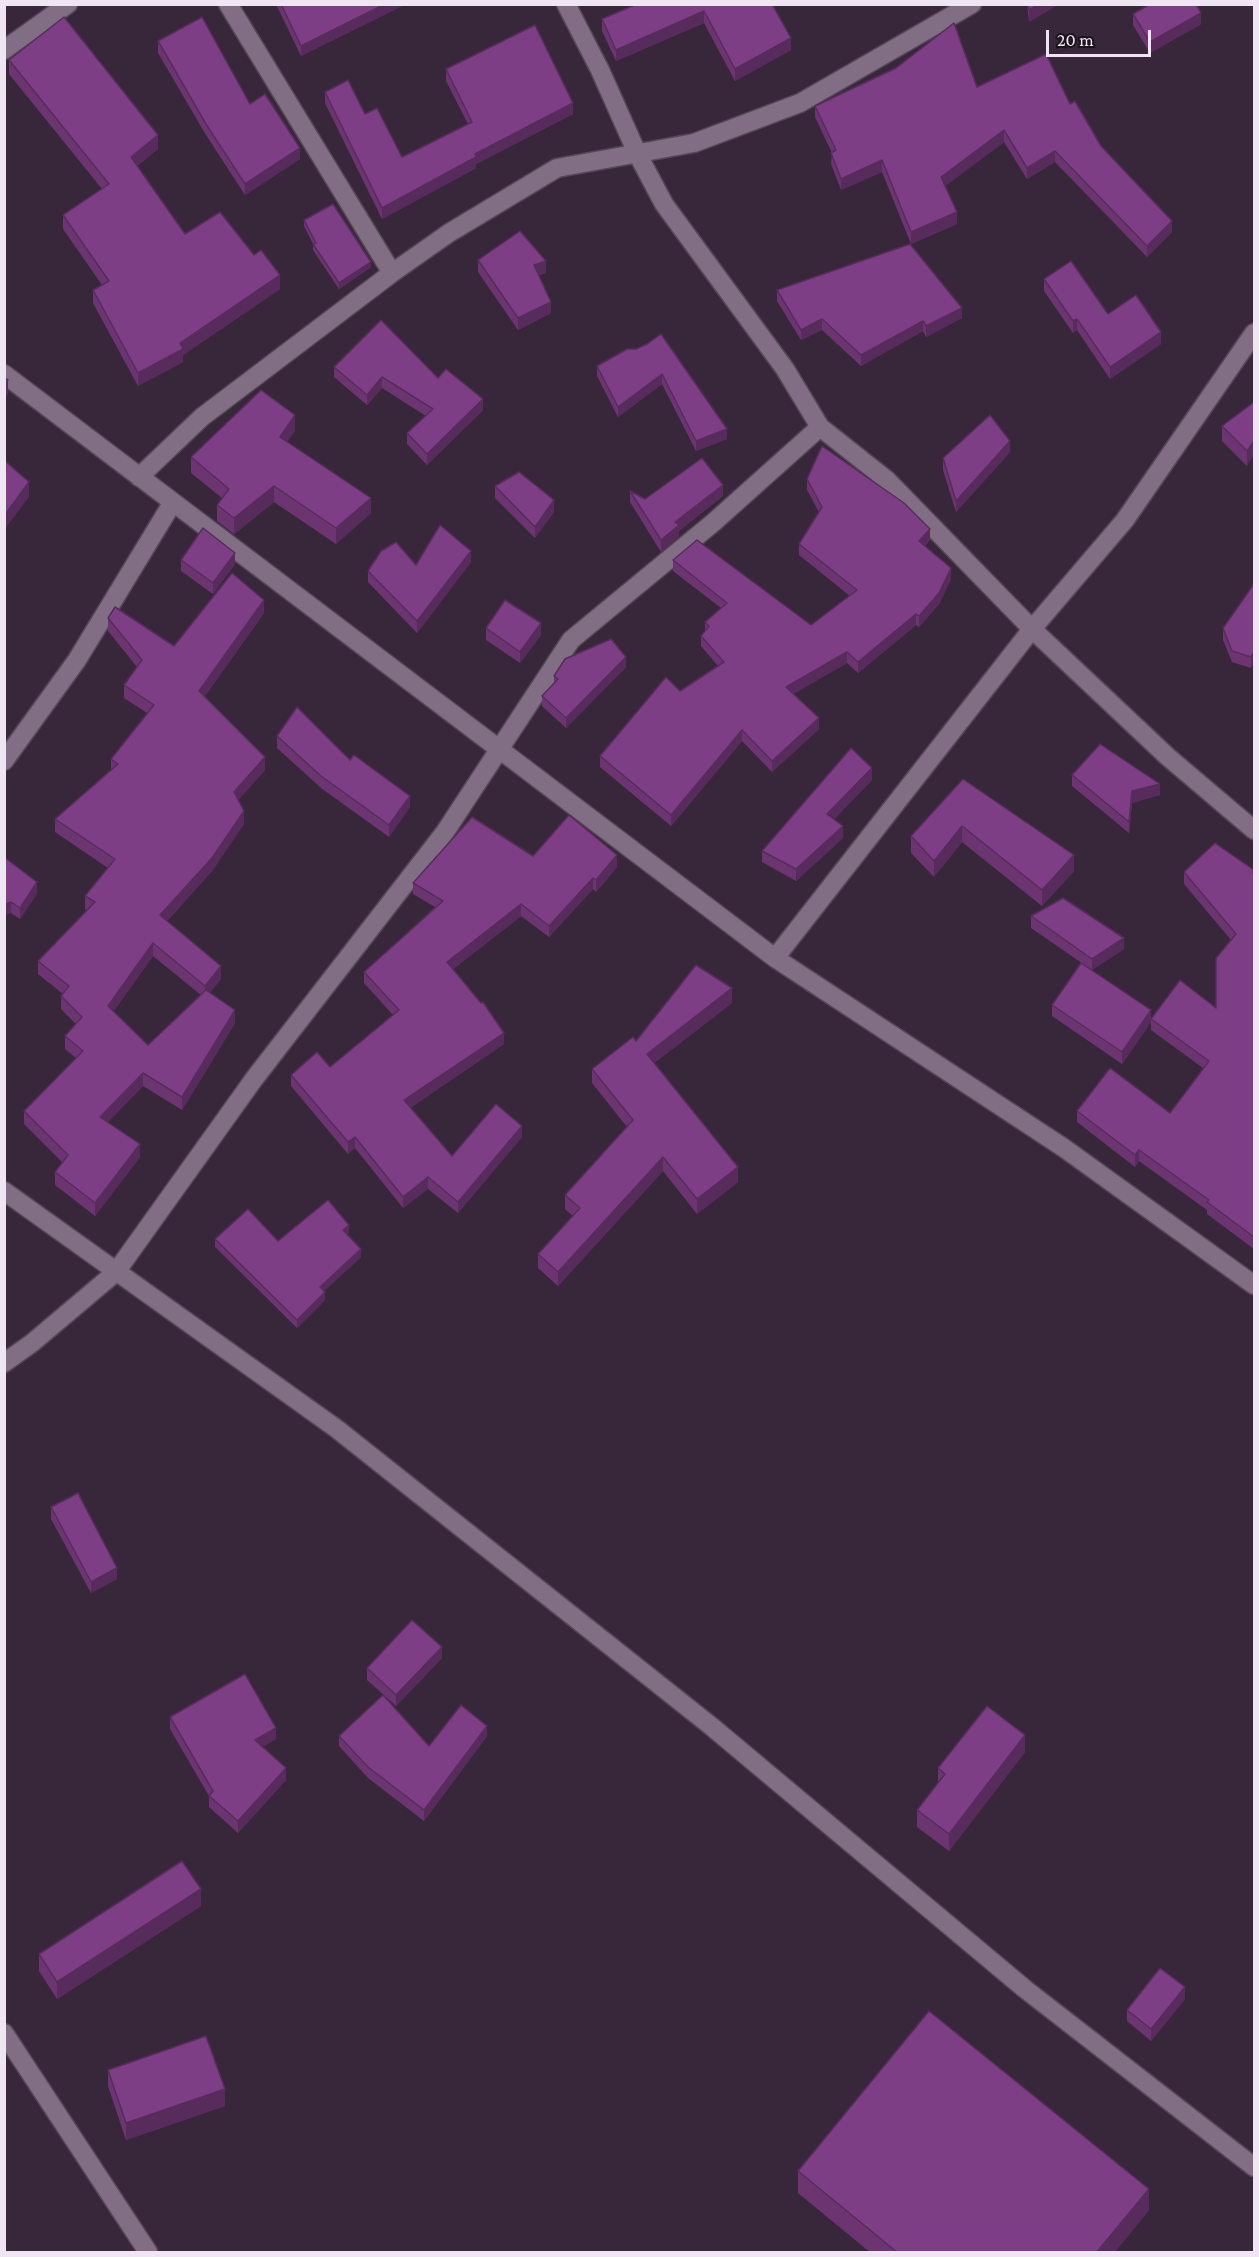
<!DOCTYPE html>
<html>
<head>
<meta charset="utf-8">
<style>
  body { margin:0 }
  #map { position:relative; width:1259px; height:2257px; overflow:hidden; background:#38273a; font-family:"Crimson Pro",serif }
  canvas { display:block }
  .frame { position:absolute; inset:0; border:6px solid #f0e5f2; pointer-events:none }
  .scale { position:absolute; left:1046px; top:30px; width:105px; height:27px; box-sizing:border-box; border:3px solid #f0e5f2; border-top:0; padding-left:8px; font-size:18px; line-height:21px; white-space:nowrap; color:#f0e5f2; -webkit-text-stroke:4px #1b131b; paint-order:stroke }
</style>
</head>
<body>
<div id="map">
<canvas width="1259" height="2257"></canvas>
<div class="frame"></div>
<div class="scale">20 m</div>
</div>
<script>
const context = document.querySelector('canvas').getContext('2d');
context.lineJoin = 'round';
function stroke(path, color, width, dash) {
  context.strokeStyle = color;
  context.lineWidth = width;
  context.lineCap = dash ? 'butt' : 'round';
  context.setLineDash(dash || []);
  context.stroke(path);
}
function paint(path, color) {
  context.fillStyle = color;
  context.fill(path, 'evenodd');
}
const street = new Path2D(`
  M228,4L392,273
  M566,4L600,70L637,153L664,204L785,369L820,427L887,480L1032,629L1168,757L1254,830
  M4,50L68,4
  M4,374L775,958L1064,1148L1254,1285
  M139,477L202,417L392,273L449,233L557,168L694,143L800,103L972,4
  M4,761L77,660L173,502
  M775,958L1032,629L1125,520L1254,333
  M4,1191L337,1429L711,1726L1025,1989L1254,2167
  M4,1363L32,1343L116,1272L254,1079L445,832L571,640L714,522L820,427
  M4,2033L148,2252`);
stroke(street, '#554757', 21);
stroke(street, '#826e84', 18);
paint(new Path2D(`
  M276,4H406L301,56Z
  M637,4H778L774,7L791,50L735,81L704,23L616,61L602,31V19Z
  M1027,4H1059L1029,22Z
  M1133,14L1201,24L1150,53L1133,25Z
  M158,41L250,104L300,159L245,195L206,135L158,53Z
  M9,60L158,149L137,166L185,234L280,289L183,355V362L138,386L93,303V290L102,285L63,229V215L102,189L9,74Z
  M446,69L573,114L476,164V168L382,219L325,103V92L365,114L402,157L468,124L446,81Z
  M977,87L1070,104L1101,146L1172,232L1147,257L1055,162L1027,179L1004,142L945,186L957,224L911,244L882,172L841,190L831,164L832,153L815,117V106Z
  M304,220L371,267L339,289L313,250V244L304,226Z
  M478,260L546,273L539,275L551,313L518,330L478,272Z
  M1044,279L1108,314L1161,344L1110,379L1077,330L1073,333L1044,291Z
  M777,290L962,318L926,337L923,331L861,366L822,330L801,340L777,301Z
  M636,349L727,439L696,451L662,384L618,417L597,376V366Z
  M334,367L438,378L483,410L427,465L407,444V433L426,416L382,388L367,405L334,377Z
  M1254,402L1247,466L1222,441V426Z
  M295,431L287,442L371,513L336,544L274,502L234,534L217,521V505L222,498L191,473V457Z
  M1010,452L956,512L943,470V458Z
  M807,479L930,540L925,546L951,579L939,604L919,627L916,625L858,673L847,663L793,694L819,729L772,772L742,741L671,826L600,767V756L680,691L718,666L701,646V636L705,630V622L721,608L673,571V560L811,625L850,596L799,555V544L819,512L807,490Z
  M495,486L554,512L535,538L495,498Z
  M630,491L645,499L723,496L679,531V536L661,552L630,502Z
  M181,560L235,564L213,594L181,571Z
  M471,562L417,633L368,582V571L416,565Z
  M1254,584L1251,668L1232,662L1223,640V628Z
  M264,613L205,696L265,770L238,800L244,824L212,871L167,921L221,979L210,992L235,1023L182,1110L143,1086L108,1122L140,1157L95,1216L55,1185V1172L62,1162L24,1124V1111L76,1058L65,1049V1036L76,1024L61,1009V996L63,994L38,974V961L87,910L85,909V896L108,868L55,832V819L111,770V759L147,713L124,698V685L137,667L108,631V618L174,646ZM153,956L201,995L148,1045L113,1012Z
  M486,628L541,635L520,663L486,640Z
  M626,667L566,728L542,706V696L554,684V676Z
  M277,736L410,807L389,837L321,788L277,748Z
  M1072,775L1160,795L1132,803L1129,833L1072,786Z
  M963,779L1074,871L1042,906L962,842L934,877L911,853V836Z
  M872,780L834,819L843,838L796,881L762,862V851Z
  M533,856L617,867L596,892L593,889L549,937L521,916L453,969L504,1044L410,1108L452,1156L522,1137L458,1213L428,1189L403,1208L355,1148L348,1154L291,1086V1075L330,1067L393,1015L364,983V972L435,907L413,894V883Z
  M4,857L37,894L20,919L11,913Z
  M1254,870V1249L1207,1214V1210L1139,1161L1135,1167L1077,1122V1111L1170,1113L1203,1068L1151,1030V1019L1216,1008L1231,940L1184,884V872Z
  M1031,916L1124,949L1092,970L1031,928Z
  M732,1003L654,1063L738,1182L697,1214L663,1171L558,1286L538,1268V1254L573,1216L565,1209V1195L627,1127L592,1083V1069L636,1041Z
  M1052,1005L1151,1022L1122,1064L1052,1016Z
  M349,1233L347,1234L361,1257L324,1291L325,1300L297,1328L215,1247V1239L278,1241Z
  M51,1507L117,1579L91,1593L51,1519Z
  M442,1658L396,1706L367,1680V1668Z
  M170,1717L276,1739L262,1747L286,1780L238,1833L209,1807V1796L170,1729Z
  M339,1736L429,1746L487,1736L424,1821L368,1778L339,1746Z
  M1025,1752L949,1851L917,1827V1810L938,1783V1768Z
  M201,1906L57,1999L39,1971V1954Z
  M1185,1999L1151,2041L1127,2021V2010Z
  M108,2070L225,2106L126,2140L108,2086Z
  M798,2171L1149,2210L1114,2253H871L798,2193Z`), '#6c3572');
paint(new Path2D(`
  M385,4H406L301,56V46Z
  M1039,4H1059L1029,22V10Z
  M704,11V23L616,61V50Z
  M1201,13V24L1150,53V42Z
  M791,38V50L735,81V69Z
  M573,103V114L476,164V168L382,219V208L475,154Z
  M1004,130V142L941,189V177Z
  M158,135V149L131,170V157Z
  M300,148V159L245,195V184Z
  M1055,151V162L1027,179V168Z
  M882,160V172L841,190V179Z
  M957,212V224L911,244V232Z
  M1172,221V232L1147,257V246Z
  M546,261V273L534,276V265Z
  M371,262V267L339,289V283Z
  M280,275V289L183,355V362L138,386V373Z
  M551,302V313L518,330V318Z
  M962,308V318L926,337V326Z
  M822,319V330L801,340V330Z
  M1077,319V330L1073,333V321Z
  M923,321V331L861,366V355Z
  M1161,332V344L1110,379V367Z
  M662,374V384L618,417V407Z
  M382,377V388L367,405V395Z
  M8,380V394L4,400V385Z
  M483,399V410L427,465V454Z
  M295,415V431L280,452V437Z
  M727,429V439L696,451V441Z
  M1010,441V452L956,512V501Z
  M1254,441V455L1247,466V451Z
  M29,482V497L4,530V516Z
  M723,485V496L679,531V536L661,552V540L675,522Z
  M274,486V502L234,534V518Z
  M371,498V513L336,544V528Z
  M554,500V512L535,538V527Z
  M930,529V540L919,552V541Z
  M471,551V562L417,633V621Z
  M235,553V564L213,594V583Z
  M951,568V579L939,604L919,627V616Z
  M264,600V613L199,704V691Z
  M916,614V625L858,673V662Z
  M541,623V635L520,663V652Z
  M847,652V663L786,698V687Z
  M1254,652V663L1251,668V657Z
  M626,657V667L566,728V718Z
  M819,718V729L772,772V761Z
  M742,730V741L671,826V815Z
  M265,757V770L234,805V792Z
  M872,768V780L827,826V814Z
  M1160,784V795L1132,803L1129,833V822L1132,791Z
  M410,796V807L389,837V825Z
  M244,811V824L212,871L160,928V915Z
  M843,826V838L796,881V869Z
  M962,826V842L934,877V861Z
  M617,855V867L596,892V880Z
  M1074,855V871L1042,906V890Z
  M593,878V889L549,937V926Z
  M37,882V894L20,919V908Z
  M11,902V913L4,916V905Z
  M521,904V916L447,973V962Z
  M1124,938V949L1092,970V959Z
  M153,943V956L108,1019V1006Z
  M221,966V979L205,999V986Z
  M732,988V1003L647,1068V1054Z
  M235,1010V1023L182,1110V1097Z
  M1151,1010V1022L1122,1064V1052Z
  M504,1033V1044L404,1112V1100Z
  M143,1073V1086L100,1130V1117Z
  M522,1126V1137L458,1213V1202Z
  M355,1137V1148L348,1154V1142Z
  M140,1144V1157L95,1216V1203Z
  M1139,1150V1161L1135,1167V1155Z
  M663,1157V1171L558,1286V1272Z
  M738,1167V1182L697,1214V1199Z
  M428,1177V1189L403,1208V1197Z
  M349,1225V1233L343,1237V1230Z
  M361,1249V1257L320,1295V1287Z
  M325,1292V1300L297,1328V1320Z
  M117,1568V1579L91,1593V1582Z
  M442,1647V1658L396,1706V1695Z
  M487,1726V1736L424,1821V1810Z
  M276,1728V1739L255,1751V1740Z
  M1025,1735V1752L949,1851V1834Z
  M286,1768V1780L238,1833V1821Z
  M201,1889V1906L57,1999V1982Z
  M1185,1987V1999L1151,2041V2029Z
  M225,2089V2106L126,2140V2123Z
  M1149,2189V2210L1114,2253H1096Z`), '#582b5d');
const building = new Path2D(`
  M281,4H385L301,46Z
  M637,4H772L791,38L735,69L704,11L616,50L602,19Z
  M1028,4H1039L1029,10Z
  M1150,4H1196L1201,13L1150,42L1133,14Z
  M64,17L158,135L131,157L185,234L220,212L254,255L261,250L280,275L180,343L183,349L138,373L93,290L109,281L63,215L109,184L9,60Z
  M202,17L250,104L265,94L300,148L245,184L206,124L158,41Z
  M954,23L977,87L1046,54L1070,104L1075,101L1101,146L1172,221L1147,246L1055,151L1027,168L1004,130L941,177L957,212L911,232L882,160L841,179L831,153L836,150L815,106L896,68Z
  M535,25L573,103L475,154L476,157L382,208L325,92L348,80L365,114L377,108L402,157L472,122L446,69Z
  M333,204L371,262L339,283L313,244L316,243L304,220Z
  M520,231L546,261L534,265L551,302L518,318L478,260Z
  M910,244L962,308L926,326L923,321L861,355L822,319L801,330L777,290Z
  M1071,261L1108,314L1136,295L1161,332L1110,367L1077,319L1073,321L1044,279Z
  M381,320L438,378L446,369L483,399L427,454L407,433L433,409L382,377L367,395L334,367Z
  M661,334L727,429L696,441L662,374L618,407L597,366L627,349H636L647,344Z
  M4,378L8,380L4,385Z
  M261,390L295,415L280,437L371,498L336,528L274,486L234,518L217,505L229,489L191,457Z
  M1254,402V441L1247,451L1222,426Z
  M990,415L1010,441L956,501L943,458Z
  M822,446L904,503L930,529L919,541L951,568L939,593L919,616L916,614L858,662L847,652L786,687L819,718L772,761L742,730L671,815L600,756L666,677L680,691L724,662L701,636L709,626L705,622L727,603L673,560L697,540L811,625L857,590L799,544L822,507L807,479Z
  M702,458L723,485L675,522L679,525L661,540L630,491L645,499Z
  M4,460L29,482L4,516Z
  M519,472L554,500L535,527L495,486Z
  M440,525L471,551L417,621L368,571L381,551L396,542L416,565Z
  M203,528L235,553L213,583L181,560Z
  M232,573L264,600L199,691L265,757L234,792L244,811L212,858L160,915L221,966L205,986L153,943L108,1006L148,1045L206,990L235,1010L182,1097L143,1073L100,1117L140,1144L95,1203L55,1172L68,1155L24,1111L83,1051L65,1036L82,1017L61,996L69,986L38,961L95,902L85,896L115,859L55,819L118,764L111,759L154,705L124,685L142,660L108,618L115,607L174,646Z
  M1254,584V652L1251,657L1232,651L1223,628Z
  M505,600L541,623L520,652L486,628Z
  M611,639L626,657L566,718L542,696L558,679L554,676L565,659Z
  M297,707L350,760L354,755L410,796L389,825L321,776L277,736Z
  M1100,744L1160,784L1132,791L1129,822L1072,775Z
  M851,748L872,768L827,814L843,826L796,869L762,851Z
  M963,779L1074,855L1042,890L962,826L934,861L911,836Z
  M569,815L617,855L596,880L593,878L549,926L521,904L447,962L481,1003L483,1002L504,1033L404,1100L452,1156L496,1104L522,1126L458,1202L428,1177L403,1197L355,1137L348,1142L291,1075L317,1052L330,1067L399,1010L364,972L443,901L413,883L472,817L533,856Z
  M1215,843L1254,870L1253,872L1254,874V1237L1207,1202L1209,1200L1139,1150L1135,1155L1077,1111L1110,1068L1170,1113L1209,1061L1151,1019L1180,980L1216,1008V958L1236,934L1184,872Z
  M4,857L37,882L20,908L11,902L4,905Z
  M1063,898L1124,938L1092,959L1031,916Z
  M1081,963L1151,1010L1122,1052L1052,1005Z
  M696,965L732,988L647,1054L738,1167L697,1199L663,1157L558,1272L538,1254L580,1208L565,1195L633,1120L592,1069L633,1037L636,1041Z
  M328,1200L349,1225L343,1230L361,1249L320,1287L325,1292L297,1320L215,1239L248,1209L278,1241Z
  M78,1493L117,1568L91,1582L51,1507Z
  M412,1620L442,1647L396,1695L367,1668Z
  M245,1674L276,1728L255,1740L286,1768L238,1821L209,1796L213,1791L170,1717Z
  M383,1695L429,1746L461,1705L487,1726L424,1810L368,1767L339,1736Z
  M987,1706L1025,1735L949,1834L917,1810L945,1774L938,1768Z
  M182,1861L201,1889L57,1982L39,1954Z
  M1160,1968L1185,1987L1151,2029L1127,2010Z
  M929,2011L1149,2189L1096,2253H898L798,2171Z
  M206,2036L225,2089L126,2123L108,2070Z`);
paint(building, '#7d3e85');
stroke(building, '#582b5d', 1.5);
</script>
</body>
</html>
